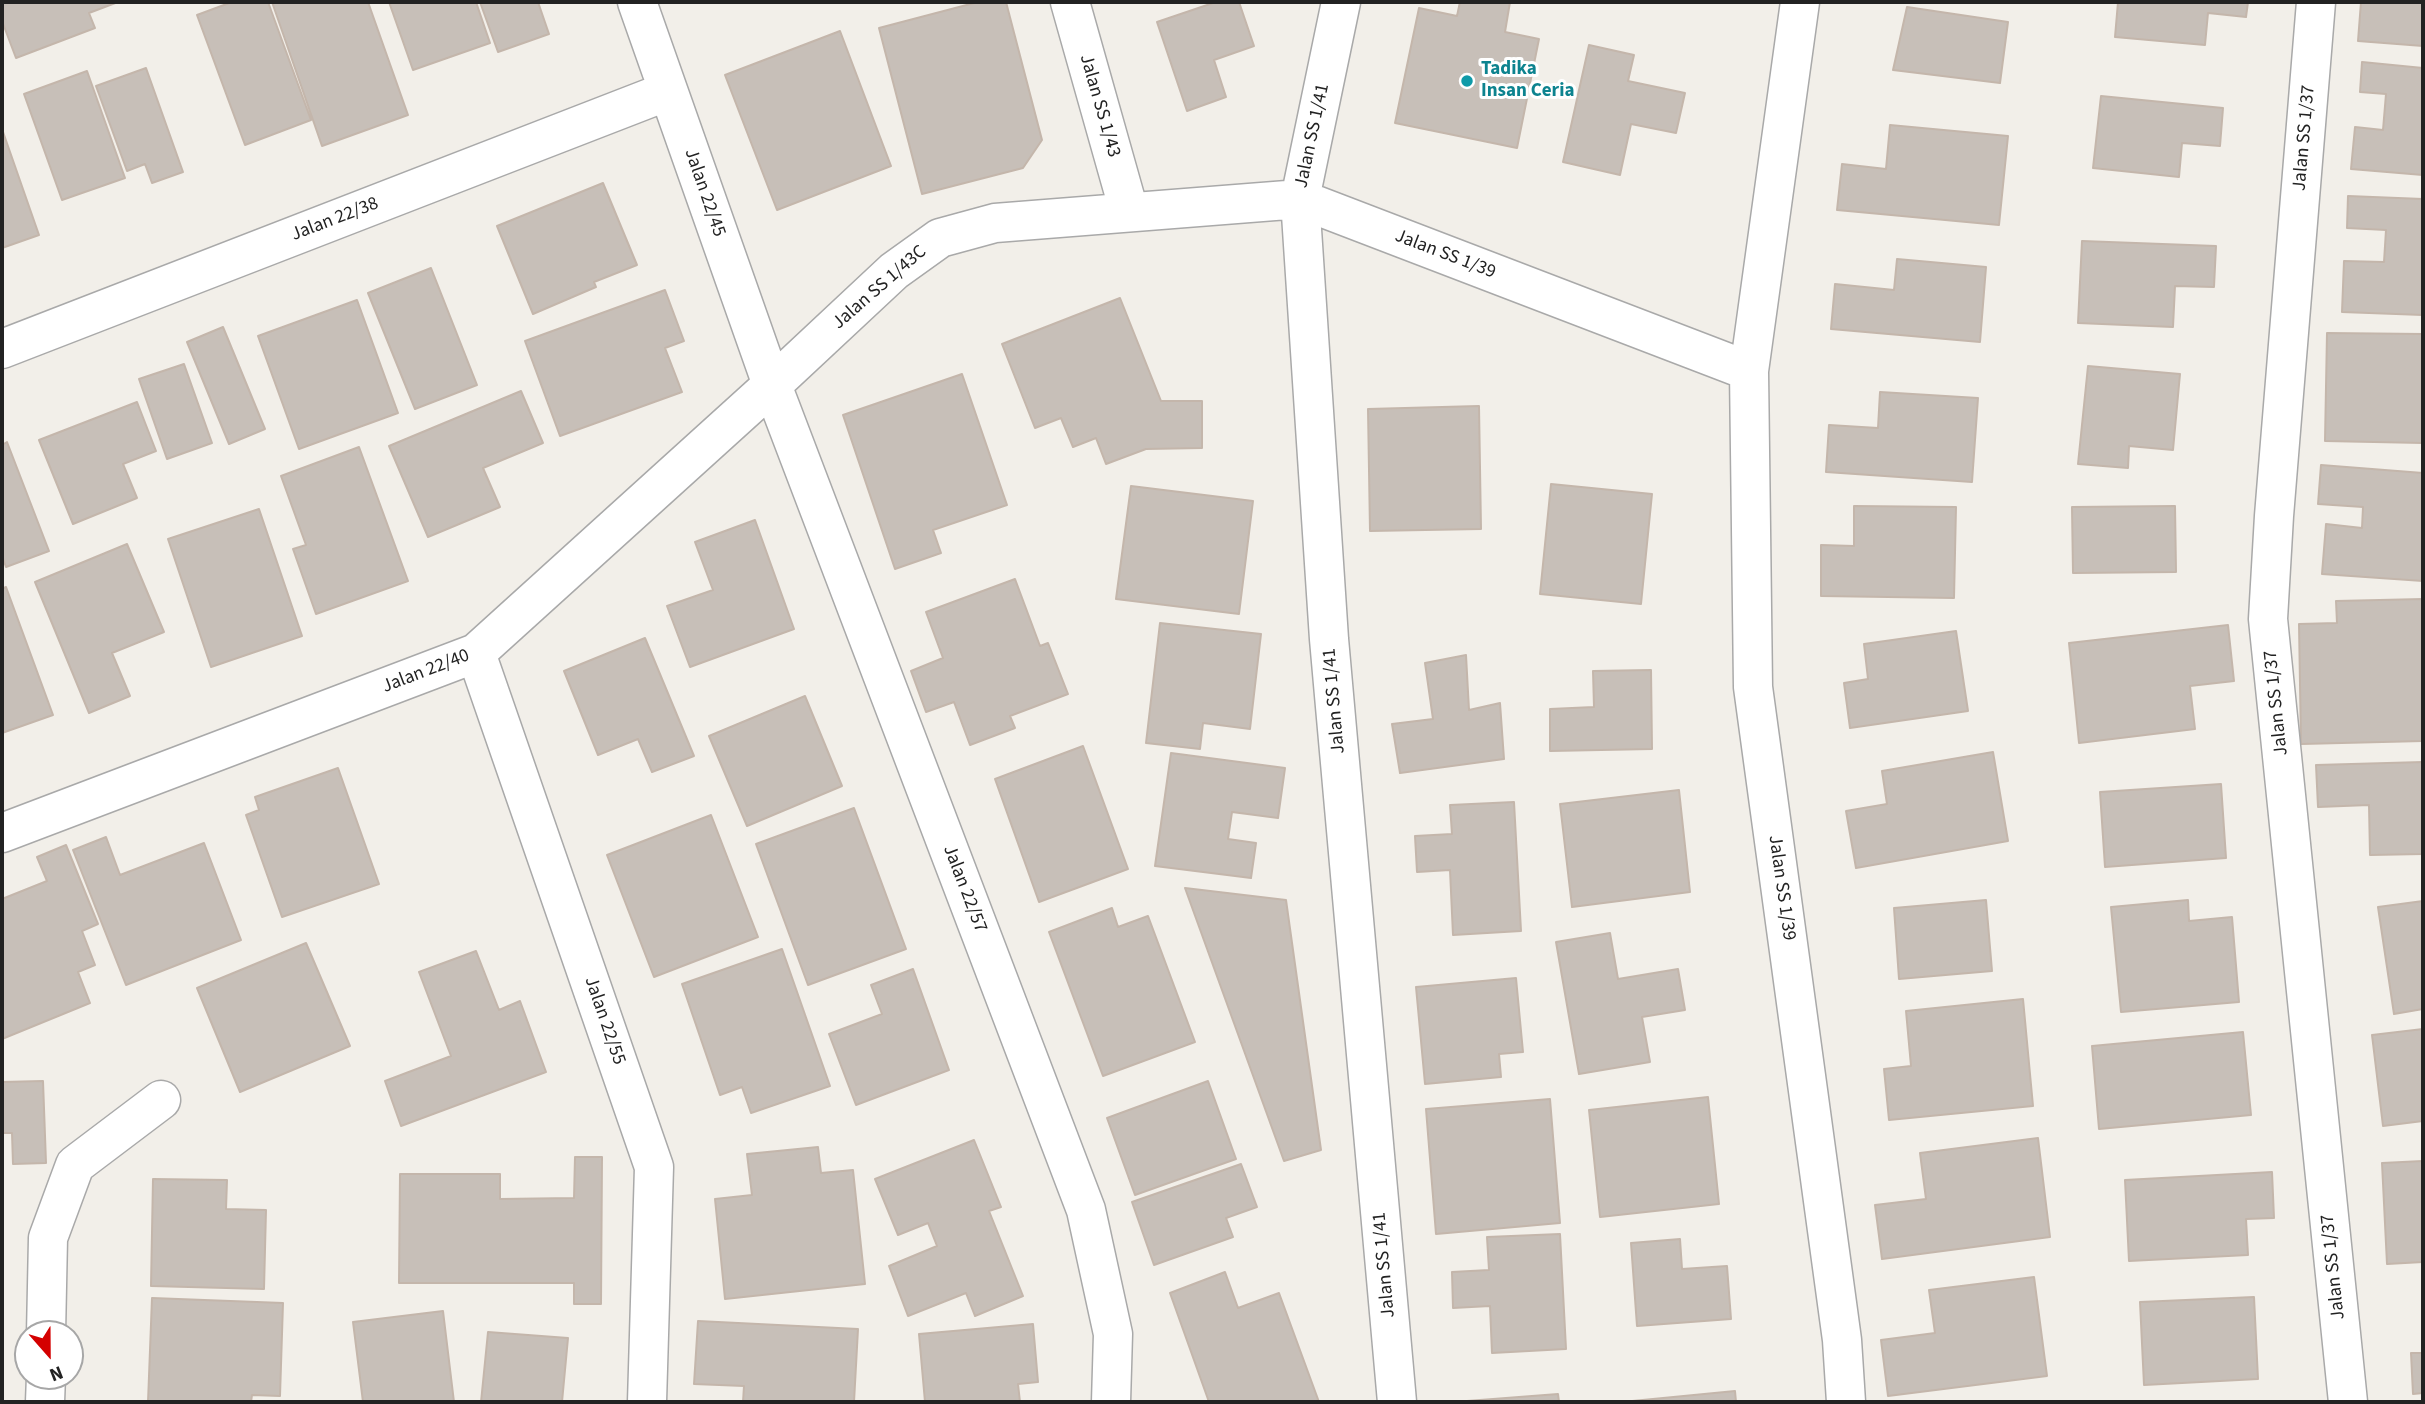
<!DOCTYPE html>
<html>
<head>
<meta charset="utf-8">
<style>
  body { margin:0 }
  #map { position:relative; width:2425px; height:1404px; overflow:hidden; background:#f2efe9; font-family:"Source Sans 3",sans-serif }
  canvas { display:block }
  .frame { position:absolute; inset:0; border:4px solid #222; pointer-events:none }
  .north { position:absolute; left:14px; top:1320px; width:70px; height:70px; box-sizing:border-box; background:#fff; border:2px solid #a7a7a7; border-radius:50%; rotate:159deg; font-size:19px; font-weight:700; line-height:28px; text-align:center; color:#222 }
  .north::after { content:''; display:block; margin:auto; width:24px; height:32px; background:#d40000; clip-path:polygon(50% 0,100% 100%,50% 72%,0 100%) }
</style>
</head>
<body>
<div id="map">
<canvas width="2425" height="1404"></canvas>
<div class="frame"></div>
<div class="north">N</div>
</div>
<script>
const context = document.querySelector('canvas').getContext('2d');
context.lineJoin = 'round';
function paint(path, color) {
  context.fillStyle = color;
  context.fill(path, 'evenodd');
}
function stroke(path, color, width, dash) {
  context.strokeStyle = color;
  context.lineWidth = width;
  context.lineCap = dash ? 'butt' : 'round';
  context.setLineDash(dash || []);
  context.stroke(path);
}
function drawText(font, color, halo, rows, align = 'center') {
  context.font = font + ' "Source Sans 3",sans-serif';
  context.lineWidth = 6;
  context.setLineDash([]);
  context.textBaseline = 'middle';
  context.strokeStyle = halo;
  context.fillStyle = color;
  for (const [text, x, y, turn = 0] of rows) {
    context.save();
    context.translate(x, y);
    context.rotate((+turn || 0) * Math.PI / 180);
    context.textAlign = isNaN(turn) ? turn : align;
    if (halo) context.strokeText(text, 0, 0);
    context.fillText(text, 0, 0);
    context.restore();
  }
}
const building = new Path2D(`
  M2,2H118L89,13L95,28L16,58L2,21Z
  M232,2H268L311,120L245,145L197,15Z
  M272,2H368L408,115L322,146Z
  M389,2H476L490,43L413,70Z
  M480,2H538L549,34L498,52Z
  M978,2H1006L1042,140L1023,168L922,194L879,28Z
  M1216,2H1239L1254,46L1214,60L1226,97L1187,111L1157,22Z
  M1460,2H1510L1505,32L1539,39L1517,148L1395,123L1419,8L1457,16Z
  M2118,2H2248L2246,17L2208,13L2205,45L2115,37Z
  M2361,2H2423V46L2358,41Z
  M1907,7L2008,22L2000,83L1893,70Z
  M840,31L891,166L777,210L725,75Z
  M1589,45L1634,55L1628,81L1685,93L1676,133L1631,124L1620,175L1563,162Z
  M2362,62L2423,68V175L2351,169L2355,127L2383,130L2386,94L2360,92Z
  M146,68L183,172L152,183L145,164L127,171L96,86Z
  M87,71L125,178L62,200L24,94Z
  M2101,96L2223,108L2220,146L2182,143L2179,177L2093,168Z
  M1890,125L2008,136L1999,225L1837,210L1842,164L1886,169Z
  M2,129L39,235L2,248Z
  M603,183L637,265L594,282L596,287L533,314L497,226Z
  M2348,196L2423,199V315L2342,312L2344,261L2384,262L2386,230L2347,228Z
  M2082,241L2216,246L2214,287L2175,286L2173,327L2078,323Z
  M1897,259L1986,267L1980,342L1831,329L1835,284L1894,290Z
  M431,268L477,385L415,409L368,293Z
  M665,290L684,341L665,348L682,392L560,436L525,341Z
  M1120,298L1161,401H1202V448L1146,449L1106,464L1096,438L1073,447L1061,418L1035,428L1002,344Z
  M357,300L398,413L299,449L258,336Z
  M223,327L265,429L229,444L187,342Z
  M2327,333L2423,334V443L2325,441Z
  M184,364L212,443L167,459L139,379Z
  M2088,366L2180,374L2173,450L2129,446L2128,468L2078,464Z
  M962,374L1007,505L933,530L941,553L895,569L843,415Z
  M521,391L543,443L483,468L500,507L428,537L389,446Z
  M1880,392L1978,398L1972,482L1826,472L1829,425L1878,428Z
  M137,402L156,451L123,464L137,498L73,524L39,440Z
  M1479,406L1481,529L1370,531L1368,409Z
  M7,442L49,551L6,567L2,556V445Z
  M359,447L408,581L316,614L293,549L306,545L281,476Z
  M2321,465L2423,473V581L2322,574L2326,524L2362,528L2363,507L2318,504Z
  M1551,484L1652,494L1641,604L1540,594Z
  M1131,486L1253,501L1239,614L1116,599Z
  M1854,506L1956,507L1954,598L1821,596V545L1854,546Z
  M2175,506L2176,572L2073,573L2072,507Z
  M259,509L302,636L211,667L168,539Z
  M755,520L794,629L690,667L667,606L713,590L695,542Z
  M127,544L164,632L112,653L130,696L89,713L35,582Z
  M1015,579L1040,646L1048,643L1068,694L1010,716L1015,728L970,745L954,702L926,712L911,671L943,658L926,612Z
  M6,587L53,715L2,733V589Z
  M2423,599V741L2301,744L2299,624L2337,623L2336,601Z
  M1160,623L1261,634L1250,729L1203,723L1200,749L1146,743Z
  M2228,625L2234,681L2190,686L2195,729L2079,743L2069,643Z
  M1956,631L1968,711L1850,728L1844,683L1868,679L1864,644Z
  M645,638L694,756L652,772L638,739L598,755L564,671Z
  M1466,655L1469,710L1500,703L1504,759L1400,773L1392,724L1433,719L1425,663Z
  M1651,670L1652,749L1550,751V709L1594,707L1593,671Z
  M805,696L842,786L747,826L709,736Z
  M1083,746L1128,869L1039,902L995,779Z
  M1993,752L2008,841L1856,868L1846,811L1887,804L1882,771Z
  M1171,753L1285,768L1278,818L1232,812L1228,839L1256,843L1251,878L1155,866Z
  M2423,762V854L2370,855L2369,805L2318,807L2316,765Z
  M338,768L379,884L282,917L246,815L259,810L255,797Z
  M2221,784L2226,858L2105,867L2100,792Z
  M1679,790L1690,892L1572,907L1560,804Z
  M1514,802L1521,931L1453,935L1450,870L1417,872L1415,836L1452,834L1450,805Z
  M854,808L906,949L808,985L756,844Z
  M711,815L758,937L654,977L607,855Z
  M106,837L120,875L204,843L241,940L126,985L73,850Z
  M66,845L98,924L82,931L95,965L78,972L90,1003L2,1039V899L47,881L37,857Z
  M1185,888L1286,900L1321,1150L1284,1161Z
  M1986,900L1992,971L1899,979L1894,908Z
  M2188,900L2189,921L2232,917L2239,1002L2121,1012L2111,907Z
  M2423,901V1009L2394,1014L2378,907Z
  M1112,908L1118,927L1148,916L1195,1042L1103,1076L1049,932Z
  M1610,933L1618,979L1678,969L1685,1010L1642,1017L1650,1062L1579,1074L1556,942Z
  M306,943L350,1046L240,1092L197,988Z
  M782,949L830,1086L751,1113L742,1087L720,1095L682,984Z
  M476,951L499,1010L520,1001L546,1072L401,1126L385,1081L451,1056L419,972Z
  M913,969L949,1070L856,1105L829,1034L882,1014L871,985Z
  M1516,978L1523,1052L1499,1054L1501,1077L1425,1084L1416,987Z
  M2023,999L2033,1106L1889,1120L1884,1069L1911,1066L1906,1011Z
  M2423,1029V1121L2383,1126L2372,1035Z
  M2243,1032L2251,1115L2099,1129L2092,1046Z
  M43,1081L46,1163L13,1164L12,1133H2V1082Z
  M1208,1081L1236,1159L1135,1195L1107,1118Z
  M1708,1097L1719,1204L1600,1217L1589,1110Z
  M1550,1099L1560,1223L1436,1234L1426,1109Z
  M2038,1138L2050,1237L1882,1259L1875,1205L1926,1199L1920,1153Z
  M974,1140L1001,1207L989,1211L1023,1296L975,1316L966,1293L908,1316L889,1266L937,1246L928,1223L898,1235L875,1179Z
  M818,1147L821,1173L853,1170L865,1284L725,1299L715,1199L752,1195L747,1154Z
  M575,1157H602L601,1304H574V1283H399L400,1174H500V1199L574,1198Z
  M2423,1161V1262L2387,1264L2382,1163Z
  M1241,1164L1257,1207L1226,1218L1233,1237L1154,1265L1132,1202Z
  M2272,1172L2274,1218L2246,1219L2248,1255L2129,1261L2125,1180Z
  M153,1179L227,1180L226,1209L266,1210L264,1289L151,1286Z
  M1560,1234L1566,1349L1492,1353L1490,1306L1453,1308L1452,1272L1489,1270L1487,1237Z
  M1680,1239L1682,1269L1727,1266L1731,1319L1637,1326L1631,1243Z
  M1225,1272L1238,1308L1279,1293L1319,1402H1209L1170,1293Z
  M2034,1277L2047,1376L1888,1396L1881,1340L1935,1333L1929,1290Z
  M2254,1297L2258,1379L2144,1385L2140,1302Z
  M152,1298L283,1303L280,1396L252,1395L251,1402H148Z
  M443,1311L454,1402H363L353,1322Z
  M698,1321L858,1329L854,1402H743L744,1386L694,1384Z
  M1033,1324L1038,1382L1018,1384L1020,1402H925L919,1334Z
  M488,1332L568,1338L562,1402H481Z
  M2411,1353H2423V1393L2413,1394Z
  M1735,1391L1736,1402H1622Z
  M1558,1394L1559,1402H1454Z`);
paint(building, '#c7bfb8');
stroke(building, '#c4b6ab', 2);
const minor = new Path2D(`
  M637,2L772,385L1086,1210L1113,1334L1111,1402
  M1070,2L1129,211
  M1341,2L1300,199L1329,639L1397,1402
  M1800,2L1749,371L1753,687L1842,1340L1846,1402
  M2316,2L2274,516L2268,619L2348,1402
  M2,349L668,91
  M476,653L654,1167L647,1402
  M2,833L476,653L772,385L894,271L940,238L995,223L1300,199L1749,371
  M46,1334L48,1238L75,1165L161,1100
  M45,1402L46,1376`);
stroke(minor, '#a9a9a9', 41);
stroke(minor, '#fff', 38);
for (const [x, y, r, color] of [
  [1467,81,7,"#0f9aa8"]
]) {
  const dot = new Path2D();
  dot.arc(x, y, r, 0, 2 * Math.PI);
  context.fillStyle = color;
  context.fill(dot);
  stroke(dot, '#fff', 2.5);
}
drawText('bold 19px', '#0d838f', '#fff', [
  ["Tadika",1481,70],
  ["Insan Ceria",1481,92]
], 'left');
drawText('19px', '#222', '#fff', [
  ["Jalan SS 1/43",1099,106,74],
  ["Jalan SS 1/41",1313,136,-78],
  ["Jalan SS 1/37",2305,138,-85],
  ["Jalan 22/45",704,193,71],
  ["Jalan 22/38",335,220,-21],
  ["Jalan SS 1/39",1445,255,21],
  ["Jalan SS 1/43C",880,288,-41],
  ["Jalan 22/40",426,672,-21],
  ["Jalan SS 1/41",1335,701,-95],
  ["Jalan SS 1/37",2277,703,-96],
  ["Jalan SS 1/39",1781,888,82],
  ["Jalan 22/57",964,889,69],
  ["Jalan 22/55",604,1021,71],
  ["Jalan SS 1/41",1385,1265,-95],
  ["Jalan SS 1/37",2334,1267,-96]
]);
</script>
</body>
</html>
